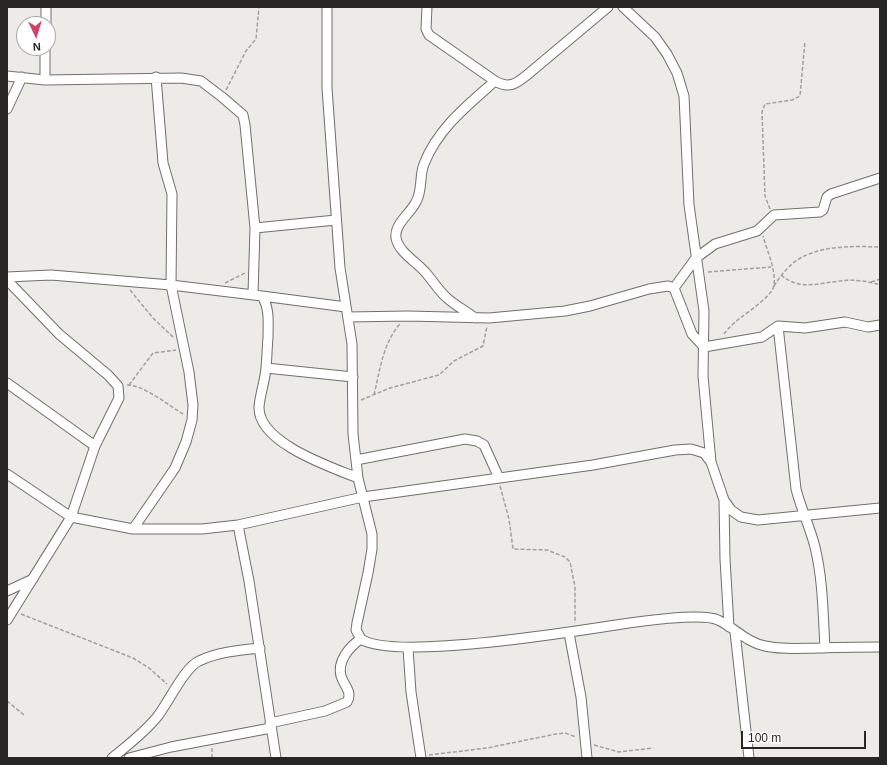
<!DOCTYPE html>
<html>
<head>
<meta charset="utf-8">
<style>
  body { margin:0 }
  #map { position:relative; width:887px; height:765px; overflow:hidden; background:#edebe7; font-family:Helvetica,sans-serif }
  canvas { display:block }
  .frame { position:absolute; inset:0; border:8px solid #272624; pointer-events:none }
  .north { position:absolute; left:16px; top:16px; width:40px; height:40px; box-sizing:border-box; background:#fff; border:1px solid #a9a8a7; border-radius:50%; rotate:176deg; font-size:11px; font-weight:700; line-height:16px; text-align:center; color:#272624 }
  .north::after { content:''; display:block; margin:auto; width:14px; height:18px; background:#d14267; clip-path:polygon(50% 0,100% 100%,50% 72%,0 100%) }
  .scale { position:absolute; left:741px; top:731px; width:125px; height:18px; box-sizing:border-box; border:2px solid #272624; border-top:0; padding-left:5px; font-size:12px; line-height:14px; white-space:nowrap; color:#272624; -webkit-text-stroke:3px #fff; paint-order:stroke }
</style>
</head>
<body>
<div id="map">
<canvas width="887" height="765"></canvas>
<div class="frame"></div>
<div class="north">N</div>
<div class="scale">100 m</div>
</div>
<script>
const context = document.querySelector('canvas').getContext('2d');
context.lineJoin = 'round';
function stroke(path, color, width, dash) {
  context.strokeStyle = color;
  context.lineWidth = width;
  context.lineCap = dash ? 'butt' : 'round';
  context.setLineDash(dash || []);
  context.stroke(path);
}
const minor = new Path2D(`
  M327,7V88L340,268L352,344L353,434L358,478L372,534V549L368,573L357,623L356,630L361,639C394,661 570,632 616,625C635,622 703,612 718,620C735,628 746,642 765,646C783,650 801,648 819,648C840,647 860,647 880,647
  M427,7L426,29L429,35L495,81C509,89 516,84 527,75L608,7
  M623,7L655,37L667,54L677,73L684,96L689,205L704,311L703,376L711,462
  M46,24V7
  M7,76L45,80L181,78L201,81L222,97L243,115L245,125L255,228L253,294
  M45,80V48
  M7,109L22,77
  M255,228L336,220
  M7,277L51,275L171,285L262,296C270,309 268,323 268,338C267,348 267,358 266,368C265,381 260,394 259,407C258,443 331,467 358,478
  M7,280L59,334L108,375L118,386L119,398L95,446L71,517L7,620
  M674,288L696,258L715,244L757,231L774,215L820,212L823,210L827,197L831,194L880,178
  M262,296L346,307
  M348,317L408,316L489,318L565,311L590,306L649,289L668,286L674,288L692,334L704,347L762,337L778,326L805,328L845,322L868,327L880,325
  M475,318C466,311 456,306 447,298C439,291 433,281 426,273C417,262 399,253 396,238C394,224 410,214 416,202C423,189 419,176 424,164C438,128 468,105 495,81
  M778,326L796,489C801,509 810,527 815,547C823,580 823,614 825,648
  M266,368L353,377
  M7,383L95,446
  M356,460L465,439L477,441L484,445L499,478
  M7,474L71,517L133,529H202L238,525L363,497L593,465L675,450L691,449L704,453L711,462L724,500L731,510L741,517L758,520L880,508
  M724,500L725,559L729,627
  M238,525L249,581L276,758
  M133,529L175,468L186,442L192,420L193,405L189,372L171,285L172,194L163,163L156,77
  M7,591L33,579
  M735,632L749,758
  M569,633L581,697L587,758
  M408,648L411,692L421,758
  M270,723L325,711L347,702C353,692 344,686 341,676C337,661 350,646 361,639
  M112,758C128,745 144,733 157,717C168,703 185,667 199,661C217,652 240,650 260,648
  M129,758L171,747L271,728`);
stroke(minor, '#706f6b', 11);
stroke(new Path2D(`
  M226,90L246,51L256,39L259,7
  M770,209L765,196L762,112L765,104L792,100L800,96L805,41
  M708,272L771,267
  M781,275C800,291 818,283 840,281C852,279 869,281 880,285
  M871,282L880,279
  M225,283L245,273
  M774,286C779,278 785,270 792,264C814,245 852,246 880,247
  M130,290L153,318L173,337
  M724,334C734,318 772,300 774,285C776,269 767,251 763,236
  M127,385C144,385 168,405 183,414
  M129,385L153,353L176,350
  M374,395C380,370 383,343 400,324
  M361,400L390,388L439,375L454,361L483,346L487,326
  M500,486L509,519L513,549L547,550L565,557L570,562L575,587V623
  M21,614L133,658L149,668L167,684
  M7,701L24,715
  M594,745L619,752L653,748
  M212,748V758
  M429,755L487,748L556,734L565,733L576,737`), '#a2a09d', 1.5, [4, 2]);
stroke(minor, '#fff', 9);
</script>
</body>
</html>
